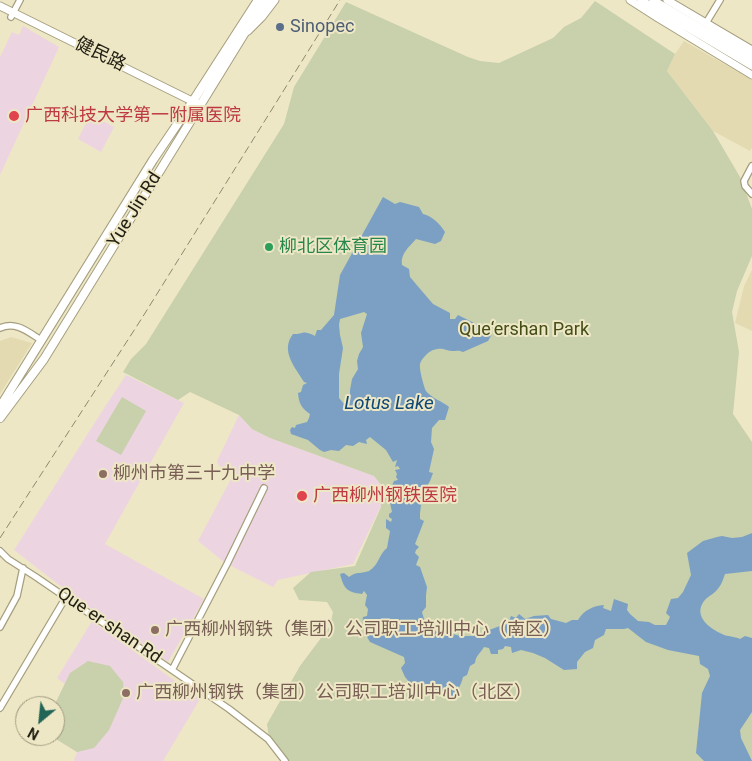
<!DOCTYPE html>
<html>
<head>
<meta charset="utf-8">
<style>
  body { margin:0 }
  #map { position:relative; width:752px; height:761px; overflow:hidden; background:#eee7c5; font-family:Roboto,sans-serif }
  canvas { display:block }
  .north { position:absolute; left:15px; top:696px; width:50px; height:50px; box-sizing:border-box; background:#eee7c5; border:1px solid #9d977e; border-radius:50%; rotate:208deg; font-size:14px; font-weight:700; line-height:20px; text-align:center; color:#232014 }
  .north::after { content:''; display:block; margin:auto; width:18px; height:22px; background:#206556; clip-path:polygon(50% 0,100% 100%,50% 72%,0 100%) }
</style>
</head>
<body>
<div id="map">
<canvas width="752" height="761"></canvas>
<div class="north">N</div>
</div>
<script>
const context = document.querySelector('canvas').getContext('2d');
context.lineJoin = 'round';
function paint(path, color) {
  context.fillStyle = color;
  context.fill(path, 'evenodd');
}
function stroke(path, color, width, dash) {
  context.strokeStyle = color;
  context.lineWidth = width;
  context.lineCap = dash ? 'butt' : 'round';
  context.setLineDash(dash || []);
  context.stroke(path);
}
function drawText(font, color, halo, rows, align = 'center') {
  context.font = font + ' Roboto,"Noto Sans SC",sans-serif';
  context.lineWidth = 4;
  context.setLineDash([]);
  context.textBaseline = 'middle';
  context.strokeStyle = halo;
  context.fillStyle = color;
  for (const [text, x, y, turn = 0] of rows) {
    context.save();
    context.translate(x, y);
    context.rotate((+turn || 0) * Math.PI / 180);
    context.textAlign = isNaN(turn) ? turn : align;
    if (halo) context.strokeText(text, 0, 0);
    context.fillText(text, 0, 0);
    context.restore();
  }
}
paint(new Path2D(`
  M684,41L752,80V148L750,151L713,131L667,71L675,54Z
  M752,270V331L735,323L744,286Z
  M11,337L32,343L0,394V341Z`), '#e3dab1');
paint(new Path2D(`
  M23,26L59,47L0,175V57L12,32L19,35Z
  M96,117L114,127L101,152L78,139L88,119Z
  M126,375L184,403L105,544L204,599L168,662L77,599L14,550L106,405Z
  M239,415L252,429L270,438L374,476L382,486L381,506L353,564L278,580L273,587L225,563L198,541L232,477L231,473L219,466L217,461Z
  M92,621L200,699L163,761H75L74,760L77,752L51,736H55L54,706L65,684L57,678Z`), '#ecd5e0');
paint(new Path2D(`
  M595,1L675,54L667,71L713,131L740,177L752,209V256L737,291L732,312L739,352L733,414L752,442V761H287L269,738L267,724L300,666L330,626L333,612L327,602L299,600L293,588L311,572L355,566L381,507L382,486L374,476L270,438L252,429L239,415L190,392L178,400L123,372L131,359L146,344L284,124L294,87L346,2L468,57L480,61L499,63L553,38L564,27L581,18Z
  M122,397L146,411L121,455L96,441Z
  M88,661L110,666L123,682L124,696L109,730L94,748L77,752L51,736H55L54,706L70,673Z`), '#c8d0ac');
paint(new Path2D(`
  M383,197L395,204L400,202L419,207L423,214C432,216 440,224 445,232L441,241L435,244L416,239C409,247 400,254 402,265L409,269L410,277L421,290L433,304L450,313V319H455L458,315L478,325L484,330L489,329L492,334L488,341L463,352C459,350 457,351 452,351C444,350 443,347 433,350C428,352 421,359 420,364C419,369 424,387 426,391C430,397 443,402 449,407L445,420H439L432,428L431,442L434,449L429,472L433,473L430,481L418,502L421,505L420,513V519L424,521L415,544L419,547L416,550L415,553L419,557L416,565L420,567L427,587L426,595V607L422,612L426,626L431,631L446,632L460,636H473L508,623L511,616L516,618L519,614L525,619L534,616L548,615L551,619L566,623L572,620H578C584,610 593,606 604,605L603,608L611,611L614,599L628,604L627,610L630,614L638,621L649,622L655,625H666L670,617L666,613L671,599L678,598L683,592L691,575L687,553L703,541L717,537L722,536L732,538L742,537L752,533V571L725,574C723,580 721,586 716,591C712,595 707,597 704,601C693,616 709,628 722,634C728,637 734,636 740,639L745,636L752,638V712L740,730L741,738L752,761H704L696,753L702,693L710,676L708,669L700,664L699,656L668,650L646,642L628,628L624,629H606L604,635L595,640L593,648L585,652L577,662V669L564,670L545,658L533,653L521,650L512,653L511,647L505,646L503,649L498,650V654H491L489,648L484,647C480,654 476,655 475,663L470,666L467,675L463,677C461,686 456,691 455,700L447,695L432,691L434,694L418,686L411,684L405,677L401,668L405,663L404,657L370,642L366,635L368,628C364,625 362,622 363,617L367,616L368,609L365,605L367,595L364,591L362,594C347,592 344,589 340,574L344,573L349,577C356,571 362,574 369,571C379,565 379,554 387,548L390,531L386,528V519L391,522L392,519L389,517V514L392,512L389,498L390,493H393L391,488L394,481L398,480L396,477L397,474L395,470L400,469L398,466L395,467L397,460L393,462L386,450L370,437L366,440L367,444L359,442L353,446L346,445L339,451L331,450L324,452L320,450L308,440L291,434L290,430L292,427L295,428L296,425L307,422L309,418L310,414C301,408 299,403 298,393L301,392L303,385L307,383L304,382C295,367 280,351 293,334C304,335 301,329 315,336L317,330H321L334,315L340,275ZM364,312L367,314L361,333L363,347L359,354L357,361L358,369L352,379L350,390V402L345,405L339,398V374L343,348L340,335L339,325L340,319Z`), '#7ba0c4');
const minor = new Path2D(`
  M11,17L20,0
  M706,23L720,0
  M752,166L744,181L745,186L752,194
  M0,328C16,321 28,332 41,340
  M0,551L8,559L36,577L229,709L268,739L285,761
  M0,627L17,596L23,568
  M172,670L227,564L264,488
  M0,708L66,597`);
const major = new Path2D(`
  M630,0L658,18L752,75
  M641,0L752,66
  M653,0L752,58
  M667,0L752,50
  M0,6L198,104
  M248,31L262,17L275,0`);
const highway = new Path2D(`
  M0,407L153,160L193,101L258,0
  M0,418L44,359L257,13L267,0`);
stroke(minor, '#a59f7f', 8);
stroke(major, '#a59f7f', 9);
stroke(highway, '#a59f7f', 10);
stroke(minor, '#fff', 5.5);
stroke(major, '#fff', 7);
stroke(highway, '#fff', 8);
stroke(new Path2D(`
  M0,538L142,318L340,0`), '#8d8870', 1, [8, 4]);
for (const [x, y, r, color] of [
  [280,27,5,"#5c6f8a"],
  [14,116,6,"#e0444e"],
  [269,247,5,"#2e9e5b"],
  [103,474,5,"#8d6e63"],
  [302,496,6,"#e0444e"],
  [155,630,5,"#8d6e63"],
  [126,693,5,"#8d6e63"]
]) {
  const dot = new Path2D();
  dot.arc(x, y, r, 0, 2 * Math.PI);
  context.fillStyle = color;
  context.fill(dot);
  stroke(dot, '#eee7c5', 2);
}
drawText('18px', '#4e5e75', '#eee7c5', [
  ["Sinopec",290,27]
], 'left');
drawText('18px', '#232014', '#eee7c5', [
  ["健民路",100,55,26],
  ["Yue Jin Rd",135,210,-58],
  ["Que er shan Rd",109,626,34]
]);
drawText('18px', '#be3a42', '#eee7c5', [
  ["广西科技大学第一附属医院",25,116],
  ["广西柳州钢铁医院",313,496]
], 'left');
drawText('18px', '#27864d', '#eee7c5', [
  ["柳北区体育园",279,247]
], 'left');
drawText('18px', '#444e17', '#eee7c5', [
  ["Que‘ershan Park",524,330]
]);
drawText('18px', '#785e54', '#eee7c5', [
  ["柳州市第三十九中学",113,474],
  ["广西柳州钢铁（集团）公司职工培训中心（南区）",165,630],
  ["广西柳州钢铁（集团）公司职工培训中心（北区）",136,693]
], 'left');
drawText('italic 19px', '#0e4977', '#eee7c5', [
  ["Lotus Lake",389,404]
]);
</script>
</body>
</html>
